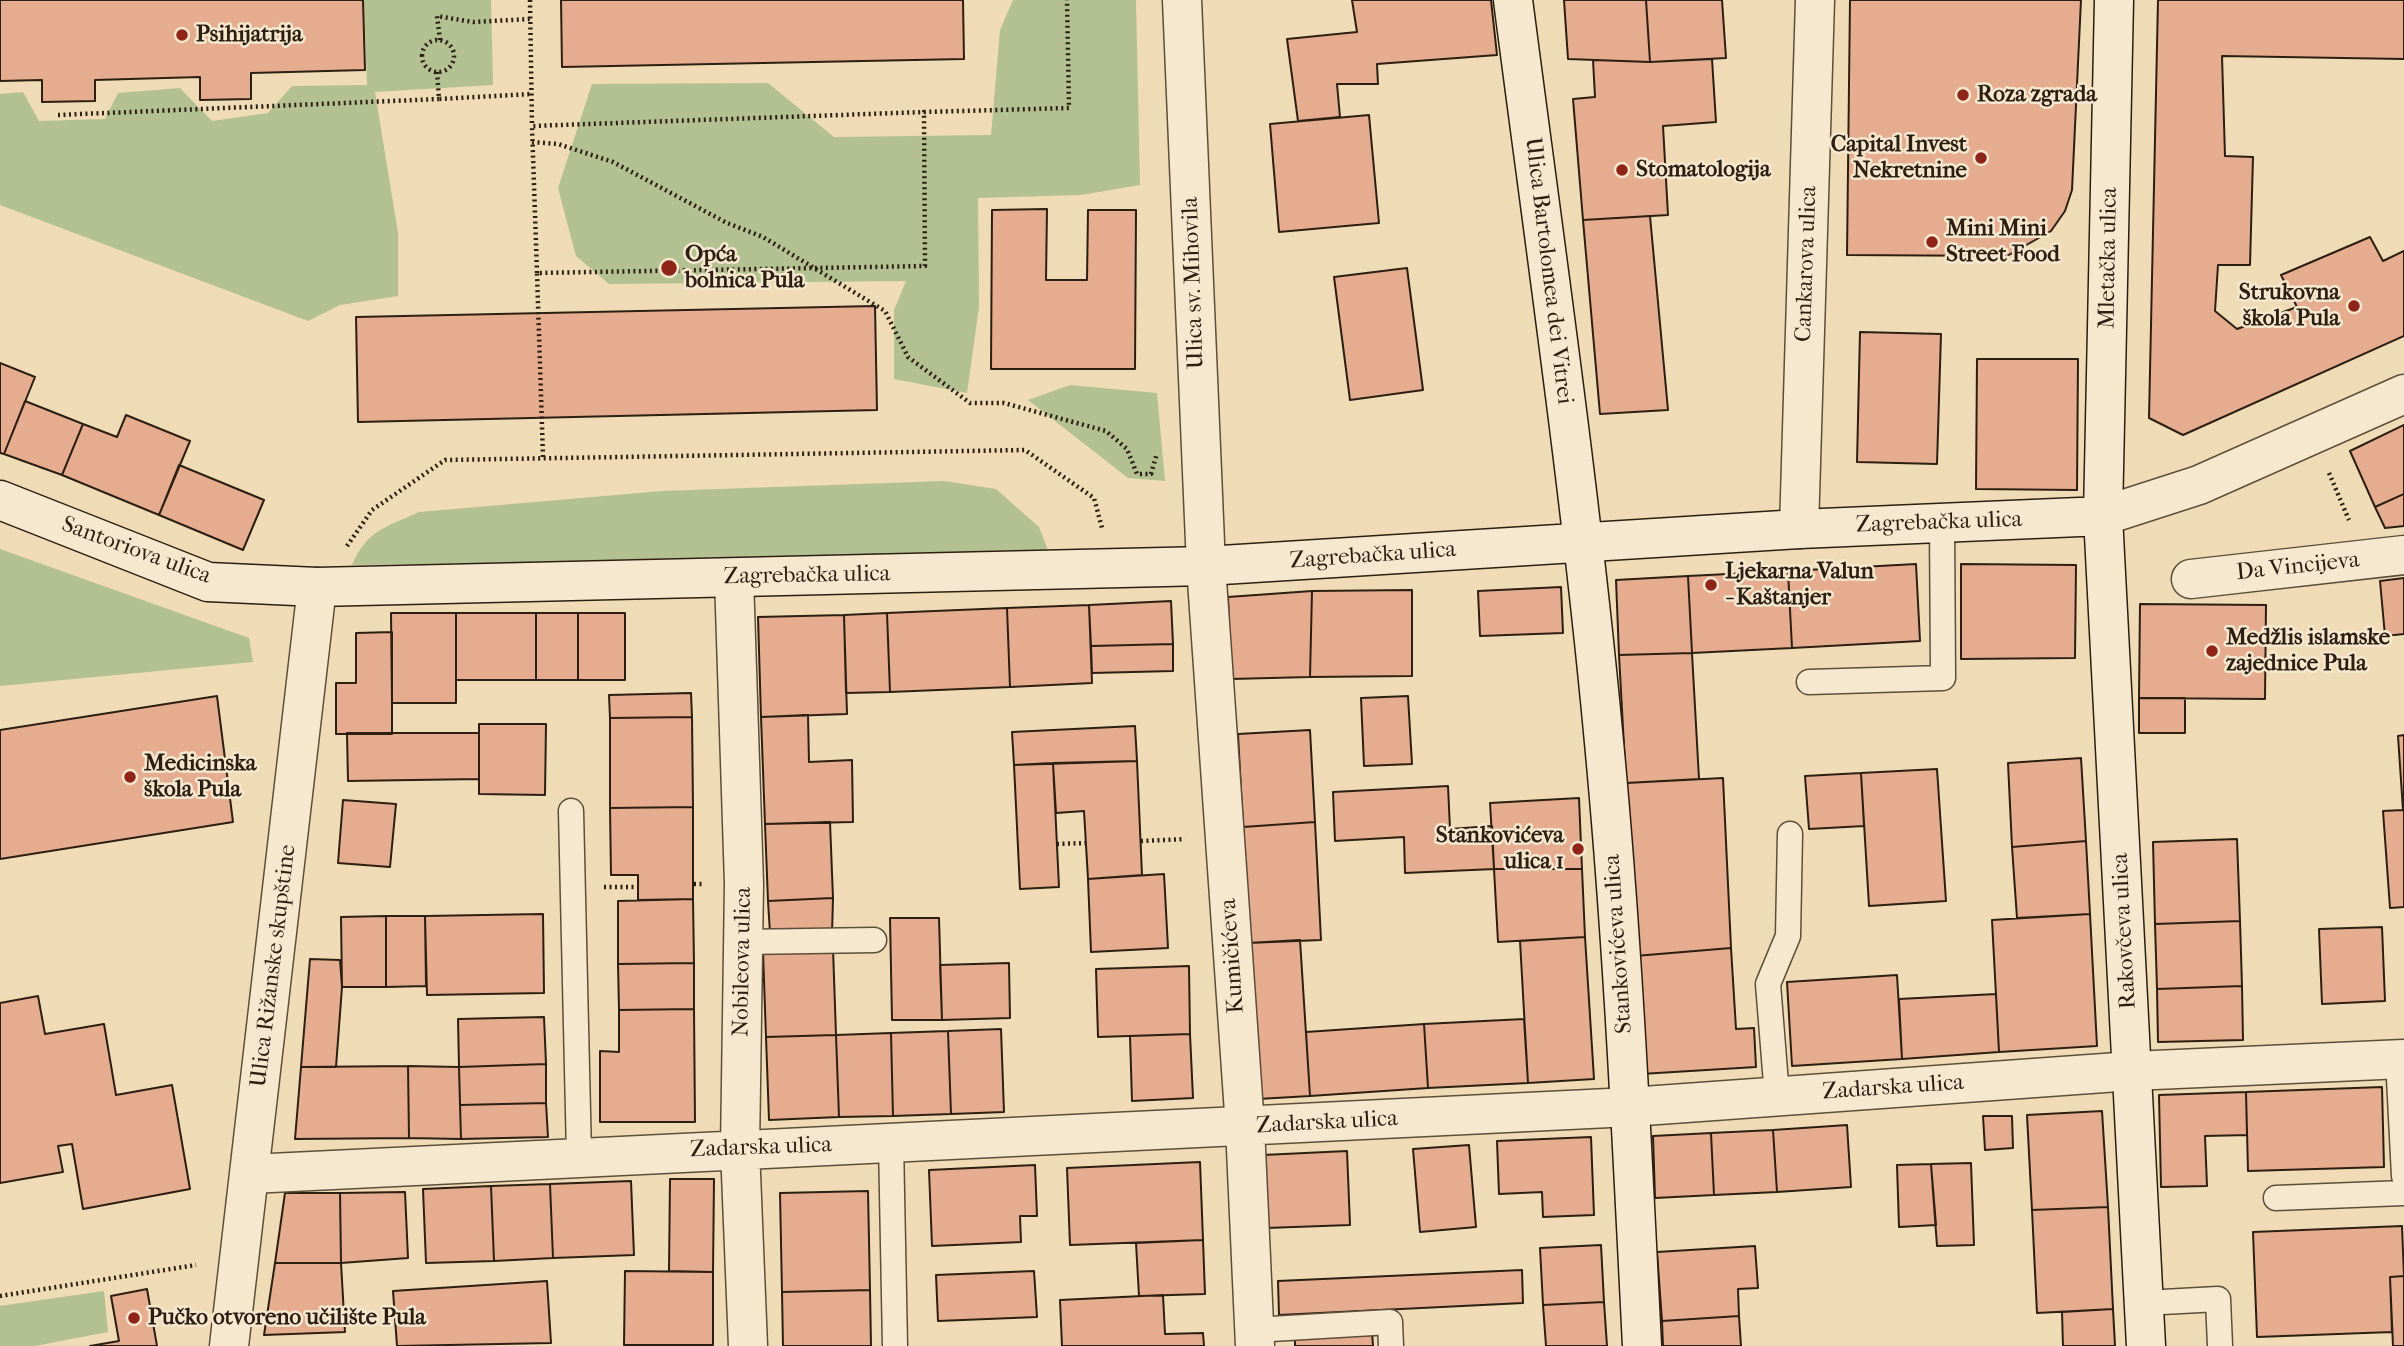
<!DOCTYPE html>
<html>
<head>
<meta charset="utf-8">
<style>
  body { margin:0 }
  canvas { display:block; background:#efdbb5 }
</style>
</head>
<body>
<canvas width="2404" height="1346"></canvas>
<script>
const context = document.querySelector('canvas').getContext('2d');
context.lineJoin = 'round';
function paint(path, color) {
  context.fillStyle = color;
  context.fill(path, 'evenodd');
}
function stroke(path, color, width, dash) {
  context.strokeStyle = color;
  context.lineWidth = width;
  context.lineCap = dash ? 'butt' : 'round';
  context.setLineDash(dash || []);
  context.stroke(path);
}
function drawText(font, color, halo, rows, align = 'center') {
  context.font = font + ' "IM FELL French Canon",serif';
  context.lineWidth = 5;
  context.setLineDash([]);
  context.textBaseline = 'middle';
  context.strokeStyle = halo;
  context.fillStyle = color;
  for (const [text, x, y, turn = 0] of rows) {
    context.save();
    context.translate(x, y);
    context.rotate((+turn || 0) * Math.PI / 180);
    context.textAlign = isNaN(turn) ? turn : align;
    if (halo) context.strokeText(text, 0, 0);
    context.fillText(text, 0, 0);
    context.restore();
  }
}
paint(new Path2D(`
  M364,0H491L493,85L375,92L398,233V296L340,305L308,321L0,205V94L23,92L39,121L105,119L118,93L180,88L212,121L268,113L292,86L367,85Z
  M1013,0H1136L1140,185L1081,195L978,198L979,307L967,393L894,379V310L906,281L609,284L576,256L558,188L592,84L768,83L834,137L991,135L1000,30Z
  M1070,385L1157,393L1165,481L1128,478L1028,400Z
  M944,481L996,489L1039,527L1050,555L352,565C367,530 386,527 419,512L662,491Z
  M0,549L249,638L253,662L0,686Z
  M104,1291L108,1332L35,1346H0V1306Z`), '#b3c192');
const building = new Path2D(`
  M0,0H363L365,70L251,73V99L200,100V77L95,80V101L42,102V80L0,81Z
  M561,0H963L964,59L562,67Z
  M1352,0H1491L1497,55L1377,64L1378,84H1337L1340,117L1298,121L1287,39L1357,32Z
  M1564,0H1646L1650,62L1568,59Z
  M1646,0H1722L1726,58L1650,62Z
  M1850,0H2081L2072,190L2065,211L2051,231L2007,256L1847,255Z
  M2158,0H2404V59L2222,56L2225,156L2253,157L2250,265H2218L2215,311L2237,329L2297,307L2281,275L2370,237L2383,261L2404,251V336L2183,435L2149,418Z
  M1712,59L1716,122L1663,126L1668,215L1583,220L1573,99L1595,97L1593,60L1650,62Z
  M1369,115L1379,223L1279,232L1270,124Z
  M1047,209L1046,280H1087L1088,210H1136L1135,369H991L992,210Z
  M1650,216L1668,410L1600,414L1583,220Z
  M1407,268L1423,390L1350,400L1334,277Z
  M875,306L877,410L358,422L356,317Z
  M1860,332L1941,334L1937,464L1857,462Z
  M1977,359H2078L2077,490L1976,489Z
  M0,363L35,377L4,454L0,453Z
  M25,401L83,424L62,475L4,454Z
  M126,415L190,441L159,515L62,475L83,424L117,437Z
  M2404,425V494L2375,507L2350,451Z
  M179,465L264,500L243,550L159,515Z
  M2404,494V526L2385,528L2375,507Z
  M1916,564L1920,641L1792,648L1788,571Z
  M1961,564L2076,565L2075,658L1961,659Z
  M1788,571L1792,648L1692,653L1688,576Z
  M1688,576L1692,653L1619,655L1616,580Z
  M2404,578V634L2385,636L2380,581Z
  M1561,587L1563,633L1480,636L1478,591Z
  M1412,590V676L1310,677L1312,591Z
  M1312,591L1310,677L1231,679L1228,597Z
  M1171,601L1173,644L1091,646L1089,605Z
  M2140,604L2266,605L2265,699L2139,698Z
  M1089,605L1092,683L1010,687L1007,608Z
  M1007,608L1010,687L890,692L887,613Z
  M391,613H456V703H392Z
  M456,613H536V680H456Z
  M536,613H578V680H536Z
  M578,613H625V680H578Z
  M887,613L890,692L846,693L844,615Z
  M844,615L847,714L761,717L758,617Z
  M392,632V734H336V683H356V633Z
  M1173,644V671L1092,673L1091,646Z
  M1692,653L1699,779L1626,783L1619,655Z
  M691,693L692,717L610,718L609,695Z
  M217,696L233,822L0,859V730Z
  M1408,696L1412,764L1364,766L1361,698Z
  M2139,698H2185V733H2139Z
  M808,715L809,762L852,760L853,822L765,824L761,717Z
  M692,717L693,807L610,808V718Z
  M479,724H546L545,795L479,794Z
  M1135,726L1137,761L1014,765L1012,732Z
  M1310,730L1315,822L1243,827L1238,734Z
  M347,733H479V779L348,781Z
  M2404,735V907L2390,908L2383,811L2403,810L2398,736Z
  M2081,758L2086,841L2012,847L2008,763Z
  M1137,761L1142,875L1088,879L1084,811L1056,813L1053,763Z
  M1053,763L1059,887L1020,889L1014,765Z
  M1937,769L1946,901L1869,906L1861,773Z
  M1861,773L1864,826L1809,829L1805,776Z
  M1723,778L1731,948L1635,956L1626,783Z
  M1448,786L1450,829L1492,826L1494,869L1405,873L1404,837L1335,841L1333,792Z
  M1579,798L1582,869H1494L1490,803Z
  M343,800L396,804L390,867L338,863Z
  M693,807V899L638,900V875H611L610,808Z
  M830,822L833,898L768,901L765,824Z
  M1315,822L1321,940L1248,943L1243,827Z
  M2237,839L2240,921L2155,924L2153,842Z
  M2086,841L2090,914L2017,918L2012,847Z
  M1494,869H1582L1585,937L1498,942Z
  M1164,874L1168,948L1091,952L1088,879Z
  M833,898L832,934L770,933L768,901Z
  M693,899L694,963L618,964V901Z
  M543,914L544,993L427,995L425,916Z
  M2090,914L2097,1046L1999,1052L1992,920Z
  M386,916H425L426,986L386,987Z
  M386,916V987H342L341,917Z
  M890,918H939L942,1020H892Z
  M2240,921L2242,986L2157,989L2155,924Z
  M2382,927L2385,1001L2322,1004L2319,929Z
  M1585,937L1594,1079L1528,1083L1520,941Z
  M1300,940L1310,1096L1258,1099L1248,943Z
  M1731,948L1736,1029L1754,1028L1756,1067L1641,1074L1635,956Z
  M833,949L836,1035L766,1037L763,952Z
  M310,959L340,960L342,987L336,1067H301Z
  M694,963V1009L619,1010L618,964Z
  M1009,963L1010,1018L942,1020L940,965Z
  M1189,966L1190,1034L1098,1037L1096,969Z
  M1897,975L1902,1059L1792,1066L1787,982Z
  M2242,986L2243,1040L2158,1042L2157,989Z
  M1996,994L1999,1052L1902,1059L1899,999Z
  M38,996L45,1034L104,1024L116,1095L172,1085L190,1189L83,1209L72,1144L58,1146L63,1172L0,1183V1003Z
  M694,1009L695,1122H600V1051L619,1052V1010Z
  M544,1017L546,1064L459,1067L458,1019Z
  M1524,1019L1528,1083L1428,1088L1424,1024Z
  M1424,1024L1428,1088L1310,1096L1306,1032Z
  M1001,1029L1004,1112L951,1114L948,1031Z
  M948,1031L951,1114L893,1116L891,1033Z
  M891,1033L893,1116L839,1117L836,1035Z
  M1190,1034L1193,1098L1132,1101L1130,1036Z
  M836,1035L839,1117L769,1120L766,1037Z
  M546,1064V1103L460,1105L459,1067Z
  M408,1066L409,1138L295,1139L301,1067Z
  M408,1066L459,1067L461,1139L409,1138Z
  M2382,1087L2384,1167L2248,1171L2246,1092Z
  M2246,1092L2247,1135L2205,1136L2207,1186L2161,1187L2159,1095Z
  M546,1103L548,1137L461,1139L460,1105Z
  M2102,1111L2108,1207L2032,1210L2027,1115Z
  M1983,1116H2012L2013,1148L1985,1150Z
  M1847,1125L1851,1187L1777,1192L1773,1130Z
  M1773,1130L1777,1192L1714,1195L1711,1133Z
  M1711,1133L1714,1195L1655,1198L1653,1136Z
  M1591,1137L1594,1215L1543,1217L1542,1192L1499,1194L1497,1141Z
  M1469,1145L1476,1227L1420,1232L1413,1149Z
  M1347,1151L1350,1225L1266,1228L1263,1155Z
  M1200,1162L1203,1240L1070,1245L1067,1168Z
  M1971,1163L1974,1245L1937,1246L1931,1164Z
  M1931,1164L1936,1225L1899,1227L1897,1165Z
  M1035,1165L1037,1216H1020L1021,1242L932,1246L929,1170Z
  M670,1179H714L713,1272L669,1271Z
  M631,1181L634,1255L553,1258L550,1184Z
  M550,1184L553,1258L494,1261L491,1186Z
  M491,1186L494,1261L426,1263L423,1189Z
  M868,1191L870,1290L782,1292L780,1193Z
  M405,1192L408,1258L341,1263L340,1193Z
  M285,1193H340L341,1263H275Z
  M2108,1207L2113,1309L2037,1313L2032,1210Z
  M2402,1226L2404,1276L2390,1277L2392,1332L2257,1337L2253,1232Z
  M1203,1240L1205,1294L1139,1296L1136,1243Z
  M1601,1245L1604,1302L1543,1305L1540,1248Z
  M1755,1246L1758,1288L1738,1289L1739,1316L1662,1321L1657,1252Z
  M275,1263H341L345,1332L264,1335Z
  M1522,1270L1523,1303L1279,1315L1278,1281Z
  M625,1271L713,1272V1345H624Z
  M1034,1271L1037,1317L938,1321L936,1275Z
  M2404,1276V1346H2393L2390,1277Z
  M547,1281L551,1343L397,1346L393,1291Z
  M147,1289L157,1346H90L119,1341L111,1296Z
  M870,1290L871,1346H783L782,1292Z
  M1163,1295L1165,1334L1203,1333L1204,1346H1062L1060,1300Z
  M1604,1302L1607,1346H1546L1543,1305Z
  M2113,1309L2115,1346H2063L2062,1312Z
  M1739,1316L1741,1346H1663L1662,1321Z
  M1372,1332L1373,1346H1295V1335Z`);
paint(building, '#e5ac90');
stroke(building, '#2c1f11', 2);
const service = new Path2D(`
  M1809,682L1943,678L1942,523
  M571,811L579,1155
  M743,942L874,940
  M2398,1059L2404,1176
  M1777,1096L1768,984L1788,936L1790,834
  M891,1142L895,1346
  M2276,1198L2404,1193
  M2144,1303L2218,1299L2220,1346
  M1254,1330L1390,1322L1391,1346`);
const minor = new Path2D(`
  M1182,0L1206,566L1245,1127L1255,1346
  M1799,529L1815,0
  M734,578L744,884L740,1149L748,1346
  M2191,579L2404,555
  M250,1174L1630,1107`);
const tertiary = new Path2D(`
  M2103,516L2199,485L2404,394
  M1630,1107L2132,1071L2404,1059
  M229,1346L317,587`);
const secondary = new Path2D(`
  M1513,0C1545,247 1581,494 1604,742C1623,943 1632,1145 1642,1346
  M2114,0L2103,516L2146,1346
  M0,500L208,582L317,587L1206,566L1799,529L2103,516`);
stroke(service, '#5d4e3a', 27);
stroke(minor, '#5d4e3a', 41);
stroke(tertiary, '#5d4e3a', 41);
stroke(secondary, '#2c1f11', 41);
stroke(new Path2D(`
  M530,0L532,126
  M440,40L437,16L473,22L530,19
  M422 56a16 16 0 1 1 32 0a16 16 0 1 1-32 0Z
  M437,72L439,99L531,94
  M58,115L439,99
  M532,142L558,144L613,162L727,223L763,237L885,311L908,357L970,403H1004L1106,431L1127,449L1137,474H1151L1157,453
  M537,273L532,126L924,112
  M543,457L537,273L925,266L924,112L1069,108L1067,0
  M2329,473L2349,520
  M347,546L372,510L445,460L1025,450L1094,498L1102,528
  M1141,841L1185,839
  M1057,844L1086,843
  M694,884H705
  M604,887H639
  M0,1296L196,1265`), '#2c1f11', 4.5, [2, 3.5]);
stroke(service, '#f5e8cf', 24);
stroke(minor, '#f5e8cf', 38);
stroke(tertiary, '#f5e8cf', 38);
stroke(secondary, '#f5e8cf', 38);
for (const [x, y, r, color] of [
  [182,35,7,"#8f2418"],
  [1963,95,7,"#8f2418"],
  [1981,158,7,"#8f2418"],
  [1622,170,7,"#8f2418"],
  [1932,242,7,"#8f2418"],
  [669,268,9,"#8f2418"],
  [2354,306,7,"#8f2418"],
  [1711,585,7,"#8f2418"],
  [2212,651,7,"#8f2418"],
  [130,777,7,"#8f2418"],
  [1578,849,7,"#8f2418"],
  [134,1318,7,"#8f2418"]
]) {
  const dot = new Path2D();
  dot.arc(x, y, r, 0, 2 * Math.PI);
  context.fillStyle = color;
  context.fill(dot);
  stroke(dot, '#f5e8cf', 2.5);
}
drawText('bold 23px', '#2c1f11', '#f5e8cf', [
  ["Psihijatrija",196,35],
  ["Roza zgrada",1977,95],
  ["Capital Invest",1967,145,"right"],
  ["Nekretnine",1967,171,"right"],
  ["Stomatologija",1636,170],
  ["Mini Mini",1946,229],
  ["Street Food",1946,255],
  ["Opća",685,255],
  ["bolnica Pula",685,281],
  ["Strukovna",2340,293,"right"],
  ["škola Pula",2340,319,"right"],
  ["Ljekarna Valun",1725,572],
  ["- Kaštanjer",1725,598],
  ["Medžlis islamske",2226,638],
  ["zajednice Pula",2226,664],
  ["Medicinska",144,764],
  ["škola Pula",144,790],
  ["Stankovićeva",1564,836,"right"],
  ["ulica 1",1564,862,"right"],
  ["Pučko otvoreno učilište Pula",148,1318]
], 'left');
drawText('23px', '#2c1f11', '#f5e8cf', [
  ["Mletačka ulica",2109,258,-89],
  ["Cankarova ulica",1807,264,-88],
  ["Ulica Bartolomea dei Vitrei",1548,271,83],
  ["Ulica sv. Mihovila",1194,283,-92],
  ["Zagrebačka ulica",1939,523,-2],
  ["Santoriova ulica",136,551,20],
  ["Zagrebačka ulica",1373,556,-4],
  ["Da Vincijeva",2298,567,-6],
  ["Zagrebačka ulica",807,576,-1],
  ["Rakovčeva ulica",2125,931,-93],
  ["Stankovićeva ulica",1619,944,-94],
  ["Kumičićeva",1233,956,-94],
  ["Nobileova ulica",743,962,-89],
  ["Ulica Rižanske skupštine",274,966,-83],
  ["Zadarska ulica",1893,1088,-4],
  ["Zadarska ulica",1327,1123,-3],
  ["Zadarska ulica",761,1148,-2]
]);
</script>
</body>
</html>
